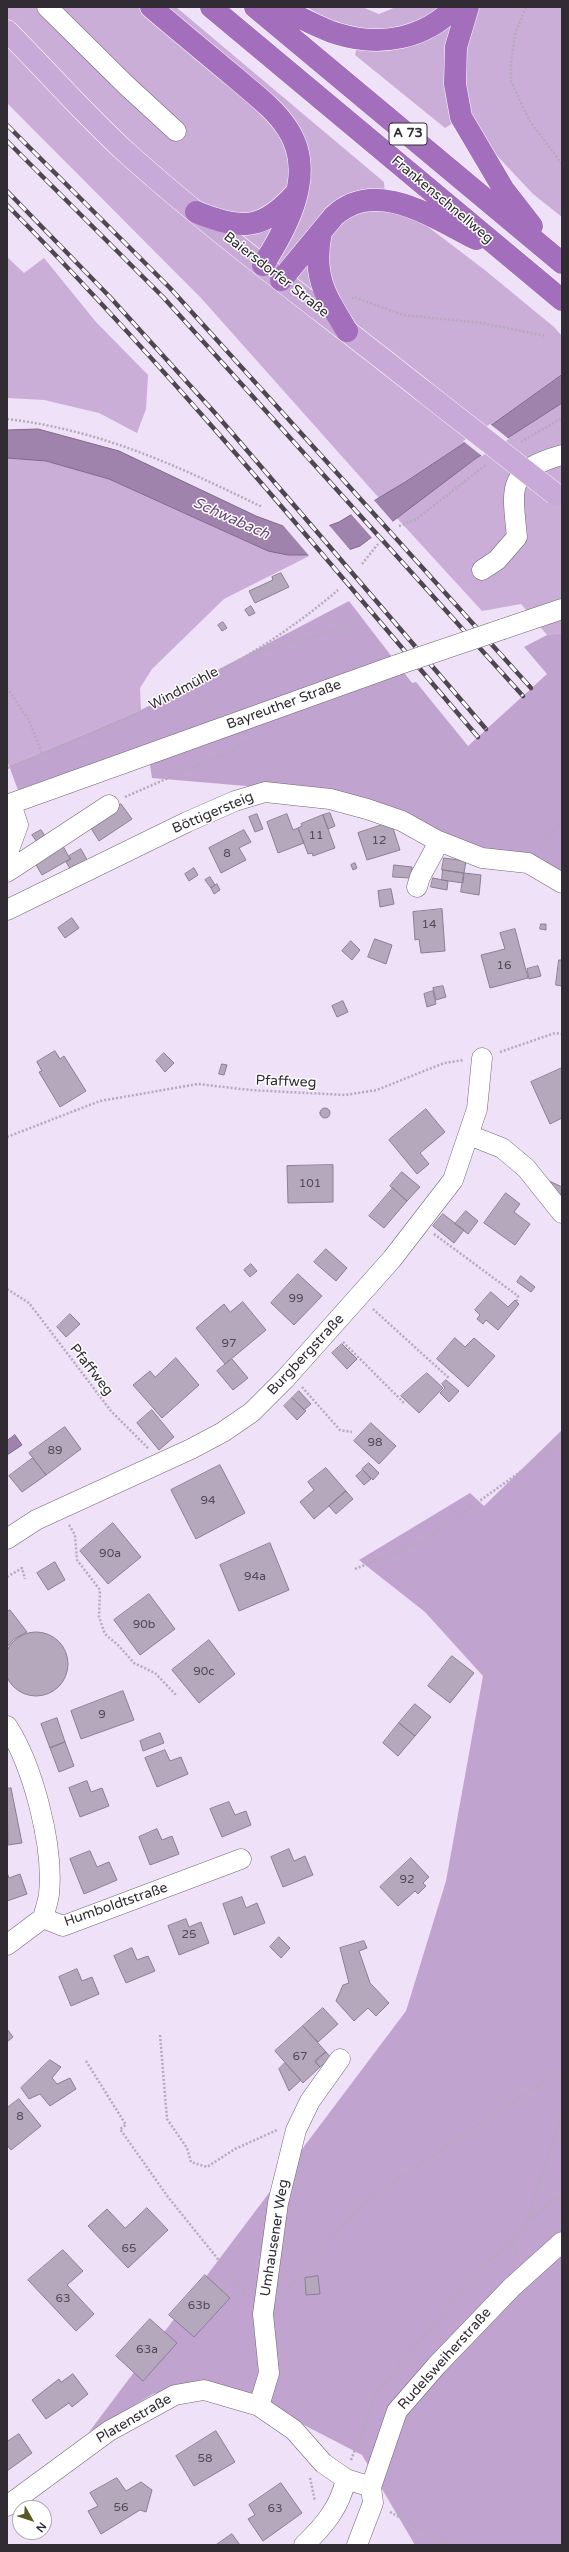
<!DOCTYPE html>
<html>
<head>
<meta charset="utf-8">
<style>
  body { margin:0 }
  #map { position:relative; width:569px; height:2552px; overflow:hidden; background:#efe1f7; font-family:"Varela Round",sans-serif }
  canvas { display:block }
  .frame { position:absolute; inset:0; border:8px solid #312c34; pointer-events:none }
  .north { position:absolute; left:12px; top:2500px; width:40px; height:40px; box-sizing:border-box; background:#fff; border:1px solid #adabae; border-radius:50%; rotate:129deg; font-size:11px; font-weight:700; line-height:16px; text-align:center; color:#312c34 }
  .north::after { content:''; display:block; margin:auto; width:14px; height:18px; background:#5c5824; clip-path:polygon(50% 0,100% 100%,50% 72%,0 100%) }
</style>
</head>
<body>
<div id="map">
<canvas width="569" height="2552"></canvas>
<div class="frame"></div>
<div class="north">N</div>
</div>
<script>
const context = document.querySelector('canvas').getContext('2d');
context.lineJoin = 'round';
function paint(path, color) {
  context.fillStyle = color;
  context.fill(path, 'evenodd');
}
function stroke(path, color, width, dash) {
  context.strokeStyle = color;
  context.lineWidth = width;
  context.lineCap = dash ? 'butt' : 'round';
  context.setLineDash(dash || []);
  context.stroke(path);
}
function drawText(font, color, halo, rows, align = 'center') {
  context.font = font + ' "Varela Round",sans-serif';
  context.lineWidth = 3;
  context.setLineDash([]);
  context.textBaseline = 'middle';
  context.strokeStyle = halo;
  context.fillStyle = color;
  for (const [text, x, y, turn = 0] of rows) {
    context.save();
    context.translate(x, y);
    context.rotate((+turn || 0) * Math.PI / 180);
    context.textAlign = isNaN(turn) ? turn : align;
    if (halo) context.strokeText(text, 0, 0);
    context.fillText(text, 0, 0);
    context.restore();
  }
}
paint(new Path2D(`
  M7,7H176L384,182L385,194L486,271L554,327L562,336V375L493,424L379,498L201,298L7,103Z
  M307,7H362L379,14L396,7H562V217L533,194L487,145L453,123L445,128L355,55L359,34L336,25Z
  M7,257L24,273L44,258L96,322L148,375L146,409L137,433L99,413L44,400L7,398Z
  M562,403V633L547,635L521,604L482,611L396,517L475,459Z
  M7,458L46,461L109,479L268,551L309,556L224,599L152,669L140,688L141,710L9,766L7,761Z`), '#caaed8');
paint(new Path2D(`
  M349,601L412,683L416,682L468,746L547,674L524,647L547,635L562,633V879L270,788L152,778L147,745L18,790L9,766L141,710Z
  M562,1430V2545H415L362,2455L304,2425L267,2401L185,2385L153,2394L89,2432L406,2011L446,1881L483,1676L425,1612L359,1560L470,1493L484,1506Z`), '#c0a3cf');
const water = new Path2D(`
  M562,375V403L475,459L360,546L334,555H288L268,551L109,479L46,461L7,458V430L38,429L119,451L256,516L283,526L317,530L339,522L405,482L493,424Z
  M15,1435L22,1445L7,1455V1441Z`);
paint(water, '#9f83ad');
stroke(water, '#7e6989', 1);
paint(new Path2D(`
  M490,424L509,439L482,456L463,441Z
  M373,499L393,522L373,539L350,513Z
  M281,523L316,528L328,524L351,551L334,557L311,558Z`), '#efe1f7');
const building = new Path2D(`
  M281,573L289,587L255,603L249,591L273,580L272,577Z
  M251,606L255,613L249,616L245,610Z
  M223,622L227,628L222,631L218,625Z
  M121,804L132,819L99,841L89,825Z
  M330,813L335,826L328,829L323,815Z
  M257,814L263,829L255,832L249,817Z
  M287,814L293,830L298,828L304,843L278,853L267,822Z
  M323,815L335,848L313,856L312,853L308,854L298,828L302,826L301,824Z
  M391,822L400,850L367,860L358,833Z
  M41,830L45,836L37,842L32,835Z
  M244,830L251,842L239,848L246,860L221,873L209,848Z
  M63,846L70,859L42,875L35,863Z
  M81,849L87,860L71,870L66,862L71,859L69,856Z
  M444,858L466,861L464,873L442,870Z
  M355,863L357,868L353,870L351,865Z
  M394,865L412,867L411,878L393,877Z
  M194,868L198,875L189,881L185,874Z
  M443,870L464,873L463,883L442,880Z
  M464,873L481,875L479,895L461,892Z
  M210,877L215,885L211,888L205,880Z
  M433,878L448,881L447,890L431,887Z
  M217,884L220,890L214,894L211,888Z
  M391,889L394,904L380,907L378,891Z
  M442,909L445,951L421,953L419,939L415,940L413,912Z
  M72,918L79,928L65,938L58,928Z
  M541,924H546V930L540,929Z
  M515,929L528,978L490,988L481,955L505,949L500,933Z
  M375,939L392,945L386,964L368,957Z
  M351,941L360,950L352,960L342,951Z
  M559,960H562V986L556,985Z
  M538,966L541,976L529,979L527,969Z
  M443,986L446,997L436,1000L433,988Z
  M433,991L436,1004L427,1007L424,994Z
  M343,1001L348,1012L337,1017L332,1006Z
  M55,1051L60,1059L64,1056L86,1091L60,1107L39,1072L42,1071L37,1062Z
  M164,1053L174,1063L165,1072L156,1061Z
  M222,1064L227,1065L224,1075L219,1074Z
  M562,1068V1118L550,1124L531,1082Z
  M320 1113a5 5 0 1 1 10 0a5 5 0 1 1-10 0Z
  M426,1109L445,1132L420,1153L429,1164L417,1174L389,1140Z
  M333,1165V1202L288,1203L287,1166Z
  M402,1172L420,1187L407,1201L390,1186Z
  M547,1180L562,1187V1195L544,1188Z
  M393,1188L407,1201L384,1228L369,1216Z
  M506,1193L520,1204L514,1212L530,1224L515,1245L484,1223Z
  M466,1211L478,1221L468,1234L455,1224Z
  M443,1214L464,1230L454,1243L433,1226Z
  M326,1249L347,1268L336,1281L314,1262Z
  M251,1264L257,1271L250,1277L244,1270Z
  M298,1274L322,1296L294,1325L271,1303Z
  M521,1276L535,1287L531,1292L517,1282Z
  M491,1292L508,1307L515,1300L519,1304L498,1330L486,1320L483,1324L477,1319L480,1315L475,1310Z
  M243,1302L266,1330L225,1364L196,1328L224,1304L230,1312Z
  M70,1314L80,1324L66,1337L57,1327Z
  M455,1338L465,1347L474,1338L495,1356L468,1387L437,1359Z
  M342,1344L357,1359L347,1369L332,1353Z
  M176,1358L199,1385L162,1418L133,1385L150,1371L155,1377Z
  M232,1359L248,1378L233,1390L217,1371Z
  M427,1373L443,1388L419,1413L401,1396Z
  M446,1380L459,1391L449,1402L440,1393L445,1388L442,1384Z
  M299,1391L311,1404L304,1410L292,1398Z
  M292,1398L306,1411L297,1420L284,1406Z
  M152,1410L174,1437L159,1450L137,1423Z
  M371,1423L396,1446L379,1464L354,1441Z
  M65,1427L81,1449L46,1475L29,1453Z
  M33,1458L46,1475L22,1492L9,1476Z
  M369,1463L379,1473L373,1480L362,1469Z
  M220,1465L245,1513L196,1539L171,1490Z
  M326,1468L346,1491L314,1519L300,1502L314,1490L308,1482Z
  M363,1470L371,1479L364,1485L356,1476Z
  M346,1491L353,1499L336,1514L329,1506Z
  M113,1523L141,1557L108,1584L80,1551Z
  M270,1543L289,1590L239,1611L220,1565Z
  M55,1562L65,1580L48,1590L37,1573Z
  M149,1594L175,1629L140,1655L114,1620Z
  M10,1610L27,1632L14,1639L7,1647V1612Z
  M4 1664a32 32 0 1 1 64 0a32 32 0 1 1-64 0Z
  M209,1640L235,1674L199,1703L172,1670Z
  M452,1656L474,1673L450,1703L428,1686Z
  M123,1691L134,1720L81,1739L71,1711Z
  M415,1704L431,1717L415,1736L399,1723Z
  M57,1718L65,1742L50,1748L41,1724Z
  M399,1723L415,1736L398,1756L383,1743Z
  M160,1733L164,1743L143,1751L140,1741Z
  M65,1742L74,1766L59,1772L50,1748Z
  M165,1750L170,1761L181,1757L188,1774L157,1787L145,1758Z
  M87,1781L91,1792L102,1788L109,1806L80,1817L69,1788Z
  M11,1788L22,1843L8,1845L7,1789Z
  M229,1802L235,1815L246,1811L251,1825L222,1837L210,1809Z
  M157,1829L162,1840L172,1836L179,1854L150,1865L139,1837Z
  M289,1849L294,1861L305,1856L313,1875L283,1887L271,1857Z
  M90,1851L97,1867L109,1862L117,1880L84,1894L70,1859Z
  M411,1858L429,1877L423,1883L426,1886L418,1894L415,1891L398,1906L380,1887Z
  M7,1872L9,1878L20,1874L27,1894L7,1901Z
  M242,1897L246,1908L257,1903L265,1923L234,1935L223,1904Z
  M186,1919L189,1927L201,1922L209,1943L179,1955L168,1926Z
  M279,1937L290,1948L281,1958L270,1947Z
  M364,1941L367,1948L359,1951L370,1983L389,2003L376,2016L368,2008L354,2021L336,2001L343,1985L349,1983L340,1948Z
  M132,1948L137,1960L148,1956L155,1971L126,1983L114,1956Z
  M77,1969L82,1981L92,1977L99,1994L71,2006L59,1977Z
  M323,2008L338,2024L318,2042L303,2026Z
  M303,2026L326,2052L315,2062L320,2067L303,2083L275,2051Z
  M7,2029L13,2037L7,2042Z
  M326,2052L331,2058L320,2067L315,2061Z
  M50,2060L61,2067L52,2078L57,2084L70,2078L76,2089L50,2106L40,2094L29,2099L21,2088Z
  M285,2063L301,2080L289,2091L279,2069Z
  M19,2099L41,2126L11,2150L7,2145V2108Z
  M147,2208L168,2230L128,2268L88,2226L107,2209L125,2228Z
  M63,2250L83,2271L67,2285L94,2314L76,2331L28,2280Z
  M205,2275L230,2298L194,2337L169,2315Z
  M318,2276L320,2294L306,2295L305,2278Z
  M150,2319L177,2343L143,2381L116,2356Z
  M73,2374L88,2394L72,2407L69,2403L46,2419L32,2400L59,2379L61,2382Z
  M216,2431L235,2462L194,2486L176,2456Z
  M19,2434L32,2453L7,2471V2442Z
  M117,2478L126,2491L141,2482L152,2490L146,2512L140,2510L101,2534L88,2511L98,2506L90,2493Z
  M281,2483L302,2513L263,2541L248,2519L255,2515L249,2505Z
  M232,2534L240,2545H216Z`);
paint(building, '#b5a8bc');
stroke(building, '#8c7f93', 1);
const minor = new Path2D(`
  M47,7L127,86L176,131
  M482,570L497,560L517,537C512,487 506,471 562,455
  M503,629L562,609
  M7,805L397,665
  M7,855L18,825L11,804
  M7,872L109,805
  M417,887L420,877L439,842
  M7,910L187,822L235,801L265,792L330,799L367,809L402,821L436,840L482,858L528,863L562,883
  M469,1135L502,1148L526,1168L562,1213
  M7,1539L36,1520L191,1449L223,1432L252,1412L285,1379L392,1259L453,1180L477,1109L482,1058
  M7,1726C33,1766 54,1846 49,1894C48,1902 45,1910 43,1918
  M43,1918L63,1926L241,1859
  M7,1945L43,1918
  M259,2406L269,2373L263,2314L278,2203L296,2130L310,2101L340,2059
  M7,2506L109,2431L175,2395L204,2390L259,2406L294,2430L323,2463L346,2479L371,2487
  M304,2545C324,2526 340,2507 346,2479
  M357,2545L373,2503L371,2487L397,2411L437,2365L512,2287L562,2242`);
const major = new Path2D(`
  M7,31C48,72 85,115 128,154C222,238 324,312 422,390`);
const highway = new Path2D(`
  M151,7C179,31 208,55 237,79C254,94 274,108 287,128C317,172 288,226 263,265
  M211,7L562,300
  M255,7L562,263
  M279,7C298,16 318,28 338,34C380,47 424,39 455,7
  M468,7L456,47L455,84L461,117L504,190L532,226
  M196,212C241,230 262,231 295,194
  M321,232C312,276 325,295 347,331
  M281,280L334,216C376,177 434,218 476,239`);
stroke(minor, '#716578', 21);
stroke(major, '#fff', 23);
stroke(highway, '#fff', 23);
stroke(new Path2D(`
  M526,7L515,34L511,62V81L529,120L562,164
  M352,299L354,297L403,315L482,323L546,336
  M7,419C101,430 178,466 262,507
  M521,442L562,418
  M399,526L415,520L486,465
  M362,564L378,544
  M251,654L357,624
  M7,688L29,720L42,754
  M7,768C122,722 243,672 338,590
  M125,797L237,748L249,740
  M539,848L562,822
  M500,1052L555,1033L562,1034
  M7,1137L100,1101L198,1084L250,1090L345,1095L377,1090L444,1063L464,1060
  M434,1234L518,1296L517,1301
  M7,1289L29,1303L111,1411L148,1448
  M373,1309L450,1379
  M343,1342L404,1403
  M302,1387L340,1430L352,1432
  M69,1525L75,1535L77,1560L100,1590L99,1617L105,1634L118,1645L134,1663L155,1673L176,1695
  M355,1569L422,1542L562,1442
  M7,1577L22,1568L25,1579
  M160,2035L167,2119L187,2148L191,2162L207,2167L235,2149L277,2130
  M86,2061L126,2125L120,2129L168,2197L246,2294
  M529,2220L562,2194
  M513,2241L518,2257
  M286,2290L362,2204L514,2100L562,2072
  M351,2460L378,2390L447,2310L462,2287L484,2264L506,2248L520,2233L528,2220L562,2115
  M310,2478L315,2501
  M390,2512L450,2545`), '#b5aabb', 2.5, [2, 2]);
stroke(minor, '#fff', 20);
stroke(major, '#c8a9d7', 22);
stroke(highway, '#a36fbc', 22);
const rail = new Path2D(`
  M7,125L170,288L531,688
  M7,141L163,297L523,696
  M7,191L109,296L215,413L486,729
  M7,205C174,374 324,557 478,737`);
stroke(rail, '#4e4752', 4.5);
stroke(rail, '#fff', 3, [9]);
const minorBridge = new Path2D(`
  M397,665L503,629`);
const majorBridge = new Path2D(`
  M422,390L555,494`);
stroke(minorBridge, '#716578', 21, []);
stroke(majorBridge, '#fff', 23, []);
stroke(minorBridge, '#fff', 20);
stroke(majorBridge, '#c8a9d7', 22);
drawText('12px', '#524b56', null, [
  ["11",316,836],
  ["12",379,841],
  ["8",227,854],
  ["14",429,925],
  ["16",504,966],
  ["101",310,1184],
  ["99",296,1299],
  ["97",229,1344],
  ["98",375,1443],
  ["89",55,1451],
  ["94",208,1501],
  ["90a",110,1554],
  ["94a",255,1577],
  ["90b",144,1625],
  ["90c",204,1672],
  ["9",102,1715],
  ["92",407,1880],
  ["25",189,1935],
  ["67",300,2057],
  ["8",20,2117],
  ["65",129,2249],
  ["63",63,2299],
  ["63b",199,2306],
  ["63a",147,2350],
  ["58",205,2459],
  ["56",121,2508],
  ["63",275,2509]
]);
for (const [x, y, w] of [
  [408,134,38]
]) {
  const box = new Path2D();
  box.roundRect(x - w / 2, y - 11, w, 22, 3);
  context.fillStyle = '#fff';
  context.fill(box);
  stroke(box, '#312c34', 1);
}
drawText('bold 13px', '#312c34', null, [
  ["A 73",408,134]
]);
drawText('14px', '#312c34', '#fff', [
  ["Frankenschnellweg",442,200,40],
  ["Baiersdorfer Straße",276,275,38],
  ["Windmühle",184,689,-28],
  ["Bayreuther Straße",284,705,-20],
  ["Böttigersteig",213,813,-23],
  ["Pfaffweg",286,1082,2],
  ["Burgbergstraße",306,1355,-47],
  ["Pfaffweg",91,1370,52],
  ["Humboldtstraße",116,1905,-19],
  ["Umhausener Weg",275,2238,-81],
  ["Rudelsweiherstraße",445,2359,-48],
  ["Platenstraße",134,2419,-30]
]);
drawText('italic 15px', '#6b457d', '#fff', [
  ["Schwabach",231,519,24]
]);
</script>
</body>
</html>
